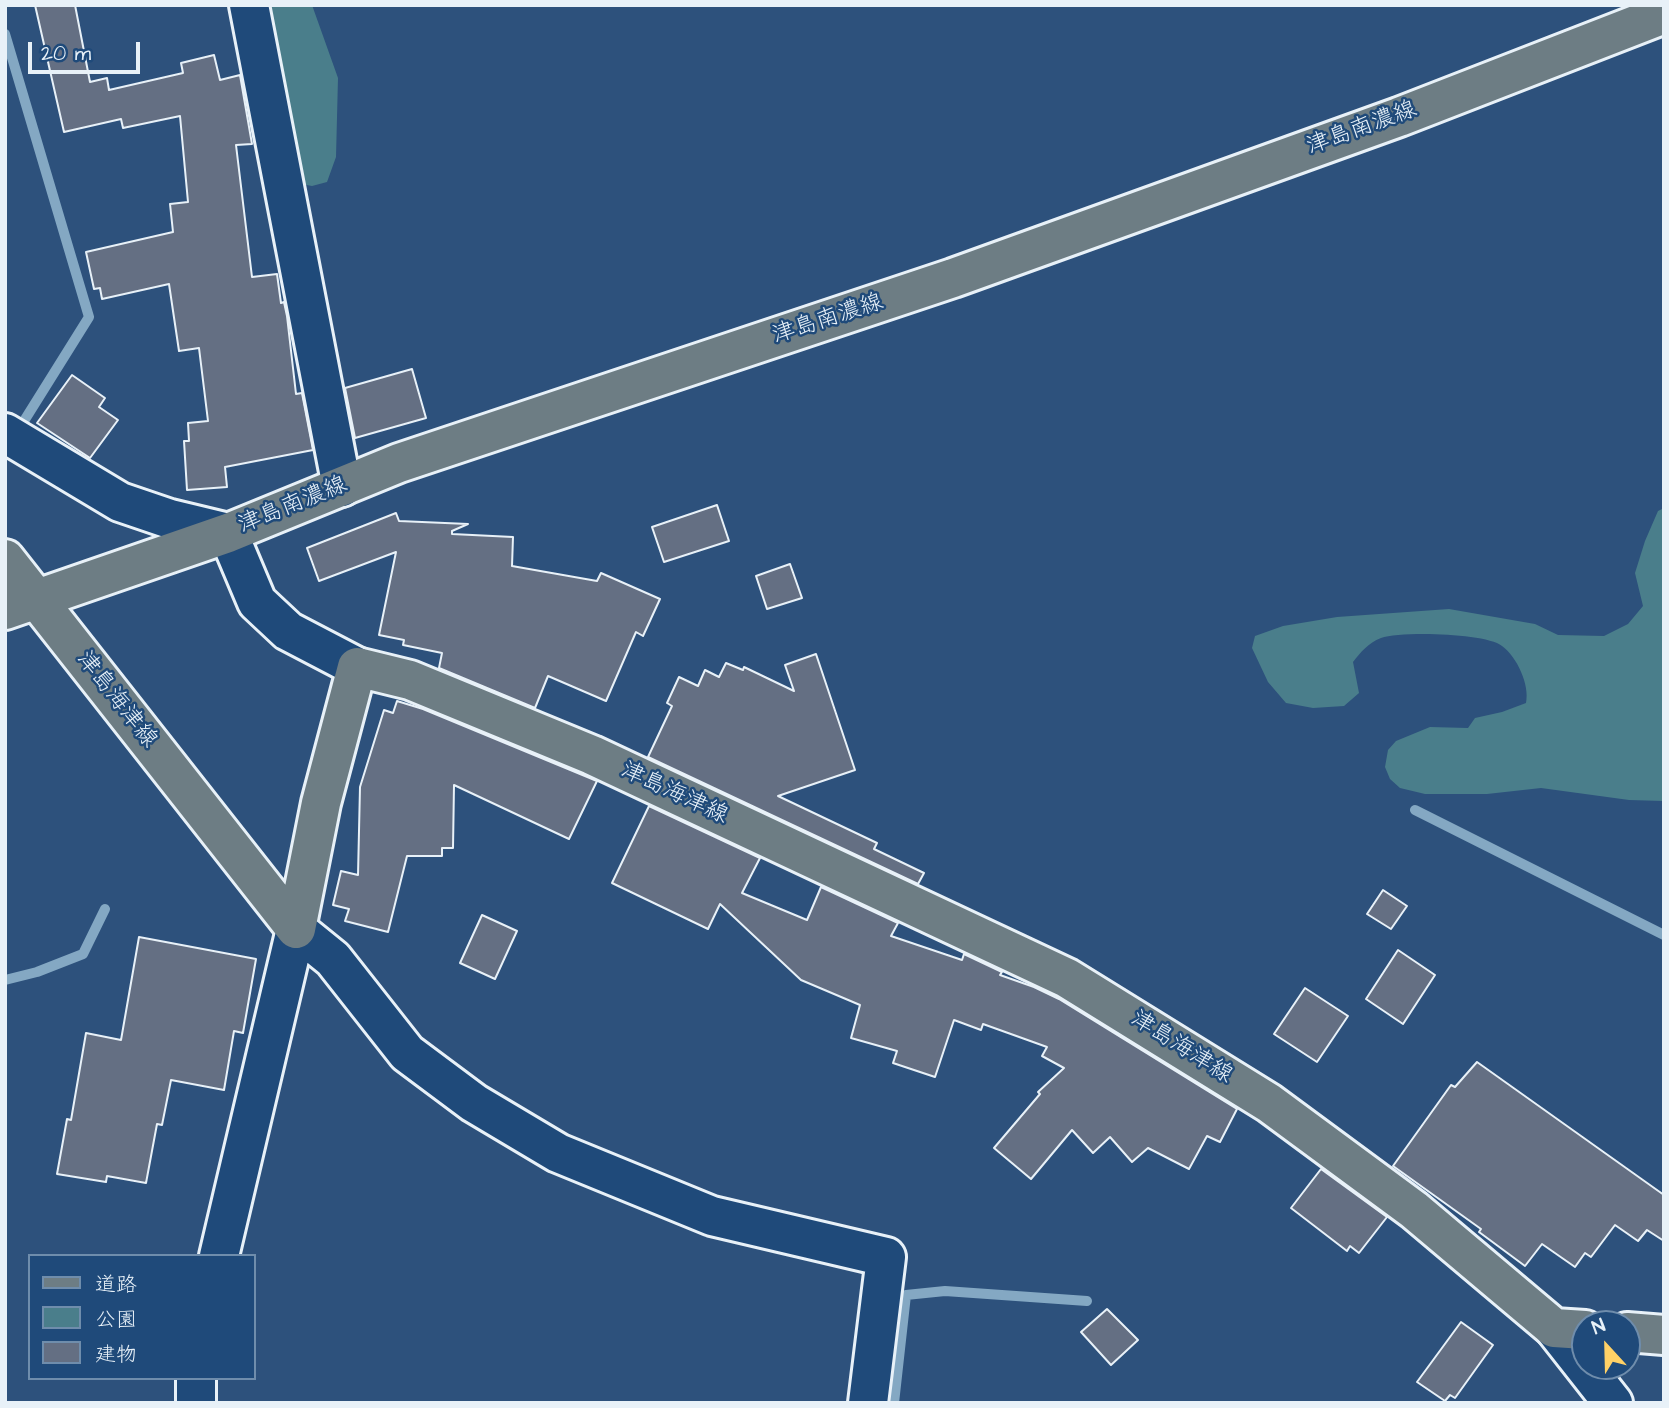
<!DOCTYPE html>
<html>
<head>
<meta charset="utf-8">
<style>
  body { margin:0 }
  #map { position:relative; width:1669px; height:1408px; overflow:hidden; background:#2d517c; font-family:"Architects Daughter","Klee One",sans-serif }
  canvas { display:block }
  .frame { position:absolute; inset:0; border:7px solid #e8f1f8; pointer-events:none }
  .legend { position:absolute; left:28px; top:1254px; width:228px; height:126px; box-sizing:border-box; background:#1f4a7a; border:2px solid #6f8dac; margin:0; padding:9px 12px; list-style:none; font-size:21px; color:#e8f1f8 }
  .legend li { display:flex; align-items:center; gap:14px; height:35px }
  .legend b { width:35px; border:2px solid #6f8dac }
  .north { position:absolute; left:1571px; top:1310px; width:70px; height:70px; box-sizing:border-box; background:#1f4a7a; border:2px solid #6f8dac; border-radius:50%; rotate:338deg; font-size:19px; font-weight:700; line-height:28px; text-align:center; color:#e8f1f8 }
  .north::after { content:''; display:block; margin:auto; width:24px; height:32px; background:#ffd166; clip-path:polygon(50% 0,100% 100%,50% 72%,0 100%) }
  .scale { position:absolute; left:28px; top:42px; width:112px; height:32px; box-sizing:border-box; border:4px solid #e8f1f8; border-top:0; padding-left:9px; font-size:21px; line-height:24px; white-space:nowrap; color:#e8f1f8; -webkit-text-stroke:5px #1f4a7a; paint-order:stroke }
</style>
</head>
<body>
<div id="map">
<canvas width="1669" height="1408"></canvas>
<div class="frame"></div>
<ul class="legend">
<li><b style="height:9px;background:#6d7d84"></b>道路</li>
<li><b style="height:19px;background:#4a7e8b"></b>公園</li>
<li><b style="height:19px;background:#646f83"></b>建物</li>
</ul>
<div class="north">N</div>
<div class="scale">20 m</div>
</div>
<script>
const context = document.querySelector('canvas').getContext('2d');
context.lineJoin = 'round';
function paint(path, color) {
  context.fillStyle = color;
  context.fill(path, 'evenodd');
}
function stroke(path, color, width, dash) {
  context.strokeStyle = color;
  context.lineWidth = width;
  context.lineCap = dash ? 'butt' : 'round';
  context.setLineDash(dash || []);
  context.stroke(path);
}
function drawText(font, color, halo, rows, align = 'center') {
  context.font = font + ' "Architects Daughter","Klee One",sans-serif';
  context.lineWidth = 5;
  context.setLineDash([]);
  context.textBaseline = 'middle';
  context.strokeStyle = halo;
  context.fillStyle = color;
  for (const [text, x, y, turn = 0] of rows) {
    context.save();
    context.translate(x, y);
    context.rotate((+turn || 0) * Math.PI / 180);
    context.textAlign = isNaN(turn) ? turn : align;
    if (halo) context.strokeText(text, 0, 0);
    context.fillText(text, 0, 0);
    context.restore();
  }
}
paint(new Path2D(`
  M263,5H312L338,78L336,157L327,182L312,186L296,183Z
  M1664,508V801L1629,800L1541,788L1487,794H1425L1400,788L1390,779L1385,767L1388,750L1396,741L1430,727L1468,728L1475,718L1502,712L1526,703C1530,685 1517,657 1502,646C1486,633 1401,631 1381,638C1368,643 1361,652 1353,662L1359,693L1344,706L1313,708L1286,703L1268,682L1252,648L1255,636L1283,626L1337,617L1449,609L1535,624L1558,635L1604,636L1628,624L1643,606L1635,573L1645,541L1658,511Z`), '#4a7e8b');
stroke(new Path2D(`
  M5,34L89,317L24,421
  M1415,810L1664,935
  M5,980L37,972L83,954L105,909
  M894,1403L906,1295L945,1291L1087,1301`), '#84a8c3', 10);
const building = new Path2D(`
  M35,5H75L90,82L107,78L109,90L183,73L181,63L214,55L220,80L240,75L252,144L236,145L252,277L277,274L281,303L284,302L287,316L296,394L302,393L313,450L225,467L227,487L187,490L184,441H189L188,423L208,421L199,348L179,351L169,284L102,299L100,288L94,289L86,252L173,232L170,204L188,202L180,116L123,128L121,119L64,132Z
  M412,369L426,418L355,438L345,388Z
  M72,375L105,398L99,407L118,420L90,458L37,423Z
  M717,505L729,541L664,562L652,527Z
  M396,513L399,521L468,524L452,531V534L513,537L512,566L597,581L601,573L660,599L643,636L636,632L606,701L548,676L535,708L439,668L442,653L403,645L404,640L379,635L396,552L319,581L307,548Z
  M790,564L802,598L767,609L756,576Z
  M816,654L855,770L778,796L877,843L874,849L924,873L918,884L648,757L672,706L667,703L679,677L698,686L705,670L719,677L726,663L743,670L744,667L794,691L785,665Z
  M397,701L423,709L597,781L569,839L454,785L453,848H442V856H407L388,932L345,921L349,909L333,905L341,871L358,875L360,787L384,710L393,713Z
  M649,806L760,858L742,893L807,920L821,887L898,923L891,936L962,960L964,954L1002,972L1000,975L1034,987L1059,999L1237,1109L1220,1142L1207,1136L1189,1169L1148,1148L1132,1162L1110,1137L1093,1153L1072,1130L1031,1179L994,1148L1040,1094L1038,1092L1064,1068L1042,1056L1047,1047L983,1024L981,1030L954,1020L935,1077L893,1063L897,1051L851,1038L860,1005L801,980L720,904L708,929L612,883Z
  M1383,890L1407,906L1391,929L1367,914Z
  M482,915L517,931L495,979L460,963Z
  M139,937L256,959L243,1033L234,1031L224,1090L171,1080L162,1125L157,1124L146,1183L107,1176L106,1182L57,1174L67,1119L71,1120L86,1033L121,1040Z
  M1398,950L1435,975L1403,1024L1366,999Z
  M1305,988L1348,1016L1317,1062L1274,1034Z
  M1477,1062L1664,1195V1241L1647,1230L1638,1241L1615,1225L1591,1257L1585,1253L1575,1267L1542,1244L1525,1266L1479,1232L1481,1229L1393,1166L1451,1085L1455,1087Z
  M1321,1169L1387,1217L1359,1253L1350,1246L1347,1251L1291,1208Z
  M1107,1309L1138,1340L1111,1365L1081,1332Z
  M1461,1322L1493,1345L1455,1398L1450,1395L1445,1401L1417,1382Z`);
paint(building, '#646f83');
stroke(building, '#e8f1f8', 2);
const minor = new Path2D(`
  M249,5L342,487
  M5,433L120,502L170,519L228,533L257,602L288,631L357,667
  M219,1256L296,929L333,959L407,1053L474,1103L558,1153L712,1216L886,1257L868,1403
  M1554,1328L1613,1403
  M196,1403V1378`);
const major = new Path2D(`
  M5,559L296,929
  M5,610L228,533L399,463L953,278L1399,117L1664,14
  M296,929L321,803L357,667L410,680L592,755L1067,978L1269,1103L1414,1210L1554,1328L1585,1330
  M1627,1332L1664,1335`);
stroke(minor, '#e8f1f8', 44);
stroke(major, '#e8f1f8', 44);
stroke(minor, '#1f4a7a', 38);
stroke(major, '#6d7d84', 38);
drawText('23px', '#e8f1f8', '#1f4a7a', [
  ["津島南濃線",1362,129,-20],
  ["津島南濃線",828,320,-18],
  ["津島南濃線",293,506,-22],
  ["津島海津線",116,700,52],
  ["津島海津線",674,794,25],
  ["津島海津線",1181,1048,32]
]);
</script>
</body>
</html>
